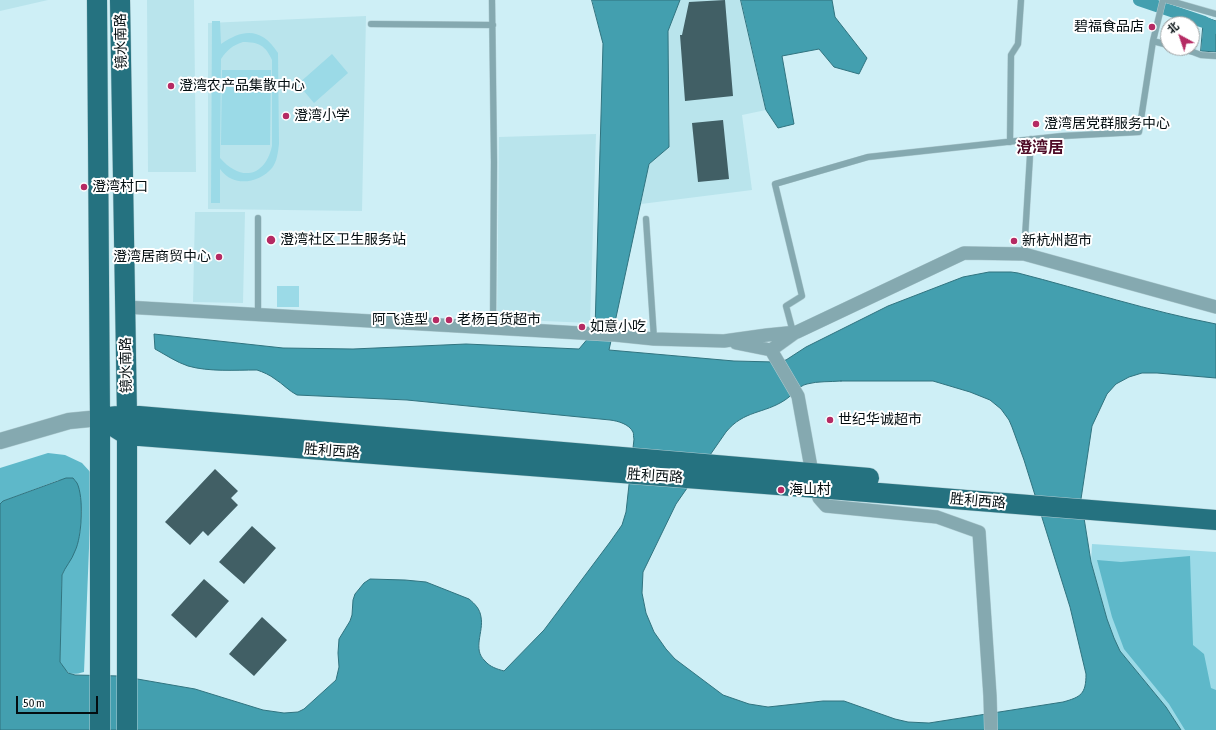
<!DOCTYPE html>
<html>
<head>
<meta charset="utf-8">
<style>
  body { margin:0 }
  #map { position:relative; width:1216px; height:730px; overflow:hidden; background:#ceeff6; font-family:"Asap Condensed","Noto Sans SC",sans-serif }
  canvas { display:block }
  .north { position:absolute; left:1160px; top:16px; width:40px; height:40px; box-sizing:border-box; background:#fff; border:1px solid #9a9e9f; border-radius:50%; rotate:320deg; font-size:11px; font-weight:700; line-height:16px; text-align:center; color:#030d10 }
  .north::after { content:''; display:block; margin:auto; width:14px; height:18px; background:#b52a63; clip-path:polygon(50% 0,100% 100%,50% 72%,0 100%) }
  .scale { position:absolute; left:16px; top:696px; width:82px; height:18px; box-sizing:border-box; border:2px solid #030d10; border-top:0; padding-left:5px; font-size:12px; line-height:14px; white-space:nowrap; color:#030d10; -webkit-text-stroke:3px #fff; paint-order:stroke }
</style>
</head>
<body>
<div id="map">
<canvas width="1216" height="730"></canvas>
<div class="north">北</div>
<div class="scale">50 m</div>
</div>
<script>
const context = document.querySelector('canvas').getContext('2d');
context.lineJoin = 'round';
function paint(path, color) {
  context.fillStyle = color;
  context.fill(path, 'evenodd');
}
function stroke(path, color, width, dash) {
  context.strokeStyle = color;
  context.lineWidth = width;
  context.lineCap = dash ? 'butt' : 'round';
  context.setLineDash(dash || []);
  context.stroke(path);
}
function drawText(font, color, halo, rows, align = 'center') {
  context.font = font + ' "Asap Condensed","Noto Sans SC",sans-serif';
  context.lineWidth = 4;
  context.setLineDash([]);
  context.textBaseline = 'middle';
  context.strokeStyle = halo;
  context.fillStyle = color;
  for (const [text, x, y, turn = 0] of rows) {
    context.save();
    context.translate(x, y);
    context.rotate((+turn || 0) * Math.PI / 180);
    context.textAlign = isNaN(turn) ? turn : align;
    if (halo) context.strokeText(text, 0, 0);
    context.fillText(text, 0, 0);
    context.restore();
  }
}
paint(new Path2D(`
  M0,0H48L0,11Z
  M147,0H194L196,172H148Z
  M680,0H741L766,110L742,115L752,190L641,204L649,164L669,147L668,31Z
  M366,16L362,211L208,209V23Z
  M596,134L590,323L497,319L499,137Z
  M195,212H245L243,303L193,302Z`), '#b9e4ec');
paint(new Path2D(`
  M212,21H220L221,44C244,28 262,28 278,53L279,144C278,152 277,162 272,168C263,179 245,185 232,179C227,177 223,173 220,169V203H211ZM243,42C259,42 266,46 272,60V146C265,177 241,182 220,158L221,59C227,50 233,45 243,42Z
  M332,54L348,73L314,103L298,84Z
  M222,70H271L270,145H221Z
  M277,286H299V307H277Z
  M1092,544L1216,552V730H1181L1166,707L1120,651L1114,639L1107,619L1091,562Z`), '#9bdae7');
paint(new Path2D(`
  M48,453L65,455L82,463L92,474L84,672C70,676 67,674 60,662L62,575L80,532L82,512L80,497L59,480L3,501L0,504V468Z
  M1190,556L1193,645L1204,654L1211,688L1216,690V730H1185L1169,704L1124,649L1112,617L1097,560L1121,562Z`), '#5eb8c9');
const water = new Path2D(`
  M592,0H680L668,31L669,147L649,164L609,350L734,361L775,362L786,360L806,347L888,306L963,277L989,272H1011L1018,273C1084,290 1149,311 1216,324V378L1157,373H1142L1129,377L1116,384L1107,394L1092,426L1081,499L1091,562L1107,619L1114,638L1120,651L1166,707L1181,730H0V504L3,501L66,478H73C74,480 76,481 77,483C84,497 82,537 75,551C72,560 65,567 62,575L60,662L68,673L75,675L120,676L195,689L263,710L284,713L298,712L304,709L336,680L339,667L338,653L339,639L350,621L352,615L353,600L355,594L364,583L370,579L405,580L426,582L469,599C475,604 480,609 481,617C484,632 472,649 485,661C490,667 497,669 504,671L544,630L610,542L622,525L626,512L634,439C633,437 634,434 633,432C629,424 618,421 610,420L407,400L297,395C289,391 283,384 275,379C270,375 263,372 257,370C235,370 209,372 188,366C176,362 166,355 155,349L154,334L283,348L353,349L466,344L579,349L595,330L603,44ZM841,381H933L970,392L990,400L1001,409L1009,420L1012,427L1024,460L1070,607L1086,674C1086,694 1081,697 1063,702L929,723L908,722L895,719L844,701H823L768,707L749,704L723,695L675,659L666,649L654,632L646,613L642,593L643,572L676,504L726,432C744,410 764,414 785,400C793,395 798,386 807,384C818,381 830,382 841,381Z
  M741,0H832L835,17L867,58L859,74L834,67L819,49L782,56L794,124L778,128L766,110Z
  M1204,17L1216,21V52L1201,51Z`);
paint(water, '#439faf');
stroke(water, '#30737f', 1);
stroke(new Path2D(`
  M1139,0L1204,22L1216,28`), '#439faf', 12);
paint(new Path2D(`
  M725,0L733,96L685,101L680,35H682L689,2Z
  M723,120L729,179L698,182L692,123Z
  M215,469L238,491L231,498L238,505L208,536L203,531L190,545L165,522Z
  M252,526L276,548L244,584L219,562Z
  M204,579L229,601L196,638L171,615Z
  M262,617L287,640L254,676L229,654Z`), '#415f65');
const service = new Path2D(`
  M492,0L494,162L493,328
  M1167,0L1216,14
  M371,24L493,25
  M1153,41L1163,0
  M1179,48L1193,52L1201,55L1216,56
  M1010,142L1011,55L1018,44L1021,0
  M646,219L654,339
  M1024,254L1031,139
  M258,314V218
  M793,332L786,306L802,296L775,184L868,157L1062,136L1139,132L1153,41L1168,45`);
const minor = new Path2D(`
  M125,307L615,335L654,339L724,341L767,335L797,332L964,253L1024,254L1216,307
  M736,343L771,350L796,332
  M771,350L798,396L812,473L817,488L819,498L826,506L937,517L979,532L990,696L991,730`);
const tertiary = new Path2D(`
  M0,441L69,421L100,418`);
const primary = new Path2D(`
  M97,0L100,418V730
  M120,0L127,415V730
  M100,418L127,435L817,488L1216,520
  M100,418L127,415L869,478`);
stroke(service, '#aecbd1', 7);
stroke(minor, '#aecbd1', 14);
stroke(tertiary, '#aecbd1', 17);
stroke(primary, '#aecbd1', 21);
stroke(service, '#85a9b0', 6);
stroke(minor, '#85a9b0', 13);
stroke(tertiary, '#85a9b0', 16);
stroke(primary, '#257280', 20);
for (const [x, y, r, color] of [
  [1152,27,4,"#b52a63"],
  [171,86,4,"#b52a63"],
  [286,116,4,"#b52a63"],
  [1036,124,4,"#b52a63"],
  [84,187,4,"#b52a63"],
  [271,240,5,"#b52a63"],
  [1014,241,4,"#b52a63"],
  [219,257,4,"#b52a63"],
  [436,320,4,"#b52a63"],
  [449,320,4,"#b52a63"],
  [582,327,4,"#b52a63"],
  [830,420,4,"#b52a63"],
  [781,490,4,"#b52a63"]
]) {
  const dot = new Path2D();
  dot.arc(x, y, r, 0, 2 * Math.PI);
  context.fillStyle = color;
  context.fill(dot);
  stroke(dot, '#fff', 1.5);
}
drawText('14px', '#030d10', '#fff', [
  ["碧福食品店",1144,27,"right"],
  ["澄湾农产品集散中心",179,86],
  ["澄湾小学",294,116],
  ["澄湾居党群服务中心",1044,124],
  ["澄湾村口",92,187],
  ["澄湾社区卫生服务站",280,240],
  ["新杭州超市",1022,241],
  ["澄湾居商贸中心",211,257,"right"],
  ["阿飞造型",428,320,"right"],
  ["老杨百货超市",457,320],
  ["如意小吃",590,327],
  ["世纪华诚超市",838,420],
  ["海山村",789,490]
], 'left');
drawText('14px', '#030d10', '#fff', [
  ["镜水南路",121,41,-91],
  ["镜水南路",126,365,-91],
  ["胜利西路",332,451,4],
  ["胜利西路",655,476,4],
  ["胜利西路",978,501,5]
]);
drawText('bold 16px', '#4e0b27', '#fff', [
  ["澄湾居",1040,148]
]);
</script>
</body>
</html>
